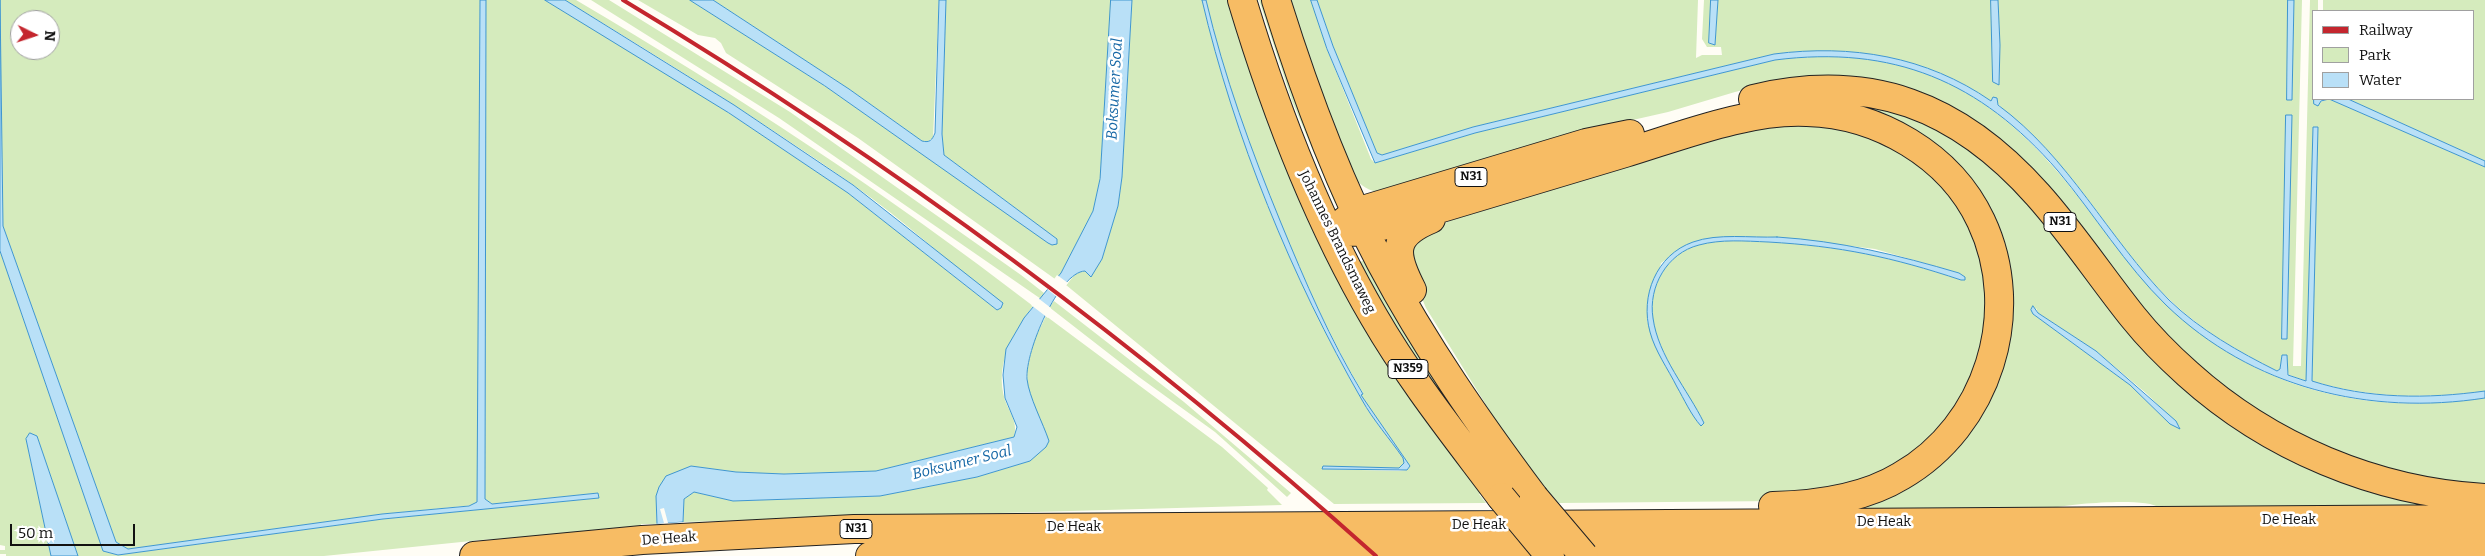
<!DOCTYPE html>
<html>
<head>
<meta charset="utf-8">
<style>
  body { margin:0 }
  #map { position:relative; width:2485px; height:556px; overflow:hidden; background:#fffdf5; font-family:Bitter,serif }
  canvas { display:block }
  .legend { position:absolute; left:2312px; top:10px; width:162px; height:90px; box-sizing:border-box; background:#fff; border:1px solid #a0a0a0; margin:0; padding:6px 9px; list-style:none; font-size:15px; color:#111 }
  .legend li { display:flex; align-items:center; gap:10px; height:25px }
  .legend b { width:25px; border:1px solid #a0a0a0 }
  .north { position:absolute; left:10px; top:10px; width:50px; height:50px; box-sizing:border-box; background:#fff; border:1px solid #a0a0a0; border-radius:50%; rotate:94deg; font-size:14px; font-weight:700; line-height:20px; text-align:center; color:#111 }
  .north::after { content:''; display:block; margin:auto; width:18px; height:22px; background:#c4262e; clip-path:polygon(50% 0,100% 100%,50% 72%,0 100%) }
  .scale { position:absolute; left:10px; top:524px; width:125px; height:22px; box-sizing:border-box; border:2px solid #111; border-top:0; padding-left:6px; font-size:15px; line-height:18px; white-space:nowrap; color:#111; -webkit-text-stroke:4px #fff; paint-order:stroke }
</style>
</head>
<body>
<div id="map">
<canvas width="2485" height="556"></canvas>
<ul class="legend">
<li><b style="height:6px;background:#c4262e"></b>Railway</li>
<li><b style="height:14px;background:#d5ebbd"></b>Park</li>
<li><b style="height:14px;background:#b9e0f7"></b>Water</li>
</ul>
<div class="north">N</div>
<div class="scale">50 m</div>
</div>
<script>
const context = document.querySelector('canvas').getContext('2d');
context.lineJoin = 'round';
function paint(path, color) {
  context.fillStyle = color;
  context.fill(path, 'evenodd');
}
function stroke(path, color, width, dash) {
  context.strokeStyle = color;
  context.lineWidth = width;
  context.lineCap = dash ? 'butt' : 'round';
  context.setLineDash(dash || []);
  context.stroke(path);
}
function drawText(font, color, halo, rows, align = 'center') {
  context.font = font + ' Bitter,serif';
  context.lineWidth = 5;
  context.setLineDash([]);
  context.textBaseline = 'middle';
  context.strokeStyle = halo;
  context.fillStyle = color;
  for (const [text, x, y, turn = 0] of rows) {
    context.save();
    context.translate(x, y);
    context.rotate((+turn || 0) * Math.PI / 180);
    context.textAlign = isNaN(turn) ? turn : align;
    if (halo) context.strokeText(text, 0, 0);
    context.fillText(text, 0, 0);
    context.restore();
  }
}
paint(new Path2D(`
  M0,0H480L478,499L475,505L382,514L128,549L116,542L3,226ZM20,20H50V50H20Z
  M486,0H545L634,53L729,113L848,193L997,310L1001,308C953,265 905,221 852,184C759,119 662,59 565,0H576C734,93 888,194 1033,306C1013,333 994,365 1005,400C1010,414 1018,422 1014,437L876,471L784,474L736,472L690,466L656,496L657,524H641V529L481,540L324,556H78L37,436L26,439L51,556H6V554H0V550H5V546L0,545V251L103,551L118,555L383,519L599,498L598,493L492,504L485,499Z
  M591,0H609L790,112L1021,275L1044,293L1041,299L779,118Z
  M638,0H690L825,86L1052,245L1030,219L944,155L942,134L946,0H1111L1100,179L1093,211L1061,273L1055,279L858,138L726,53L721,43L715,38L698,35Z
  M713,0H939L933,138L927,142L922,141L849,89Z
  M1132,0H1202C1234,137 1292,278 1362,400C1373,420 1390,439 1404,458V463L1399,468L1322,469L1399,471L1407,470L1410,466L1363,399L1360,395L1363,393C1331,341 1306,283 1282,226C1252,152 1224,78 1206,0H1231L1248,59L1485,494H1479L1486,503L1334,504L1066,285C1073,278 1074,272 1085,271L1091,276L1102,259L1118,206L1122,177Z
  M1259,0H1267L1342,201L1335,203L1292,101Z
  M1287,0H1311L1327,49L1371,159L1375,163L1475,133L1775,60C1894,45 1980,81 2057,171C2085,203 2108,238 2135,270C2148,285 2165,297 2179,310C2194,323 2209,340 2226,351C2303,400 2396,412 2485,398V492L2410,481L2264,422L2146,322L2058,200L2022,158L1992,132L1956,110L1784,80L1735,92L1668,112L1562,136L1502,158L1379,192C1364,190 1357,182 1349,170Z
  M1317,0H1698L1696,58L1702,55H1722L1721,47H1707L1702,39L1704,0H1711L1709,43L1715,45L1718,0H1991L1993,81L1999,84L2000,45L1998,0H2288L2287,99L2292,100L2294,0H2302L2293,366H2301L2310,0H2318V11H2314V104L2329,99L2485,167V391C2426,399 2369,398 2312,381L2318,127H2313L2307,381L2289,375L2282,355L2280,369L2277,371C2239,352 2201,330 2170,300C2129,260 2099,210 2062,167C2053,156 2042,144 2032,134C2019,121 2002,112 1993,97L1991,101C1926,56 1851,44 1774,54L1473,127L1382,155L1377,153L1333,46ZM2291,115L2287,339L2282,338L2286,116Z
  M2323,0H2485V161L2348,99H2474V11H2323Z
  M1866,99L1963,135L2222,410L2485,506L2160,508C2146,497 2071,504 2053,508L1819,512L1877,496L2000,361L1971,191L1834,106ZM2036,308L2038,313L2096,351L2147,394L2180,427L2170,424L2130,385L2033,314Z
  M1817,119L1907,150L1968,215L1992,302L1970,398L1898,472L1778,501L1559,503L1550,493L1545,494L1514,450L1426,308L1411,272L1413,248L1419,240L1429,230L1452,220L1623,168L1716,132ZM1777,237L1875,249L1959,273L1961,280C1892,257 1840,246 1767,242C1745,241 1721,239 1699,245C1667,253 1648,287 1653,319C1657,349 1687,397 1701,426L1683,397L1647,321L1661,263L1693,242L1709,238Z
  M1369,258L1522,497L1441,401L1356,264Z
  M1054,301L1184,402L1291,493L1287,497L1215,432L1139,377L1049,307Z
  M1046,316L1222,447L1268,488L1267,490L1282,505L683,522L684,499L694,492L733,501L880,496L977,477L1030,461L1027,369L1034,340Z`), '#d5ebbd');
const water = new Path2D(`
  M0,0L3,226L116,542L128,549L382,514L469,506L477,502L480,0H486L485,499L492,504L598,493L599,498L383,519L118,555L103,551L0,251Z
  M545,0H565L734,105L853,185L1003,303L1001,308L997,310L848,193L729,113Z
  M690,0H713L849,89L922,141C930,143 932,140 935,133L939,0H946L942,134L944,155L1057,239V244L1052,245L1048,243L825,86Z
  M1111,0H1132L1122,177L1118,206L1102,259L1091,277L1085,271C1059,272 1025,351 1027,379C1029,397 1043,423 1049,441L1046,447L1030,461L977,477L880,496L733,501L694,492L684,499L683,522L657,524L656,496L659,487L666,476L691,466L736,472L784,474L876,471L1014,437L1017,427L1005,398L1003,375L1006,349L1024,318L1061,273L1093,211L1100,179Z
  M1202,0H1206C1224,76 1251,150 1281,223C1305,281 1330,340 1363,394L1361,395L1410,466L1407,470L1322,469L1323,466L1399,468L1404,463L1403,458C1390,439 1373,420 1362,400C1292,278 1234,137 1202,0Z
  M1311,0H1317L1333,46L1377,153L1382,155L1473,127L1774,54C1851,44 1926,56 1991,101L1993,97L1997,98L1998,105C2069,157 2108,238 2169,300C2200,330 2239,352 2277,371L2280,369L2282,355H2287L2288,375L2306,381L2313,127H2318L2312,381C2368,399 2427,399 2485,391V398C2369,416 2252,388 2166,305C2125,265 2095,215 2058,171C1980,81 1893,45 1775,60L1475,133L1375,163L1327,49Z
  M1711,0H1718L1715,45L1709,43Z
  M1991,0H1998L2000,45L1999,85L1993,82Z
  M2288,0H2294L2292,100H2287Z
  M2314,99H2348L2485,161V167L2329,99L2321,101L2318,106L2314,104Z
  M2286,115H2292L2287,339H2282Z
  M1777,237C1840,241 1898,255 1959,273L1965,277V280H1961C1892,257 1840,246 1768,242C1745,241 1721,239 1699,245C1667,253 1648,287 1653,318C1658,356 1688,390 1704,423L1701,426C1691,415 1684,399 1677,387C1668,369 1655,351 1650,332C1640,296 1656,255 1693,242C1718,233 1751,238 1777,237Z
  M2033,306L2038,313L2096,351L2176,421L2180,429L2170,424L2130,385L2033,314L2031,310Z
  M30,433L37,436L78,556H51L26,439Z`);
paint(water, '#b9e0f7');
stroke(water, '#3f96cf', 1);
paint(new Path2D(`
  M1057,275L1068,283L1057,297L1047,289Z
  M1038,298L1051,308L1048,318L1031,305Z
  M664,508L668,523L686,522L688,556H666L664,532L654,524L664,523L660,509Z`), '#fffdf5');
const trunk = new Path2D(`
  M1242,0C1275,110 1316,218 1374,317C1411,381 1457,438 1501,497
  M1276,0C1304,90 1337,180 1381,263C1425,346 1478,422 1534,497
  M1753,99C1870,71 1959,106 2038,195C2072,233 2101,277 2133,317C2149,337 2169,357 2188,374C2269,447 2376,492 2485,498
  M1330,233L1365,231C1452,205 1538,179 1625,153C1681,136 1749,109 1807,112C1878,114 1950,155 1981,221C2024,312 1988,426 1901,476C1865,498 1815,505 1773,506
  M1330,233L1356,212L1586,143L1630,134
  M1412,290C1394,255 1390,236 1431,219
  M474,556L642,540L854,529L2485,519
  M870,556L993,553L2485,545`);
stroke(trunk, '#222', 30);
stroke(trunk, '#f7bc64', 28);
stroke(new Path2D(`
  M623,0C891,161 1143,347 1376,556`), '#c4262e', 4);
const trunkBridge = new Path2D(`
  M1501,497L1550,556
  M1534,497L1584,556`);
stroke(trunkBridge, '#222', 30, []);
stroke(trunkBridge, '#f7bc64', 28);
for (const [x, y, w] of [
  [1471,177,32],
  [2060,222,32],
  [1408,369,40],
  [856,529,32]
]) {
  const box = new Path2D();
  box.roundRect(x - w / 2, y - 9.5, w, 19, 4);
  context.fillStyle = '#fff';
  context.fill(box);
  stroke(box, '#111', 1);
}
drawText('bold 12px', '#111', null, [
  ["N31",1471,177],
  ["N31",2060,222],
  ["N359",1408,369],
  ["N31",856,529]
]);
drawText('14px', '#111', '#fff', [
  ["Johannes Brandsmaweg",1337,242,64],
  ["De Heak",2289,520],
  ["De Heak",1884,522],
  ["De Heak",1479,525],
  ["De Heak",1074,527],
  ["De Heak",669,539,-4]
]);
drawText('italic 15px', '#1768a6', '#fff', [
  ["Boksumer Soal",1115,89,-87],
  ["Boksumer Soal",962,463,-14]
]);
</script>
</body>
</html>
